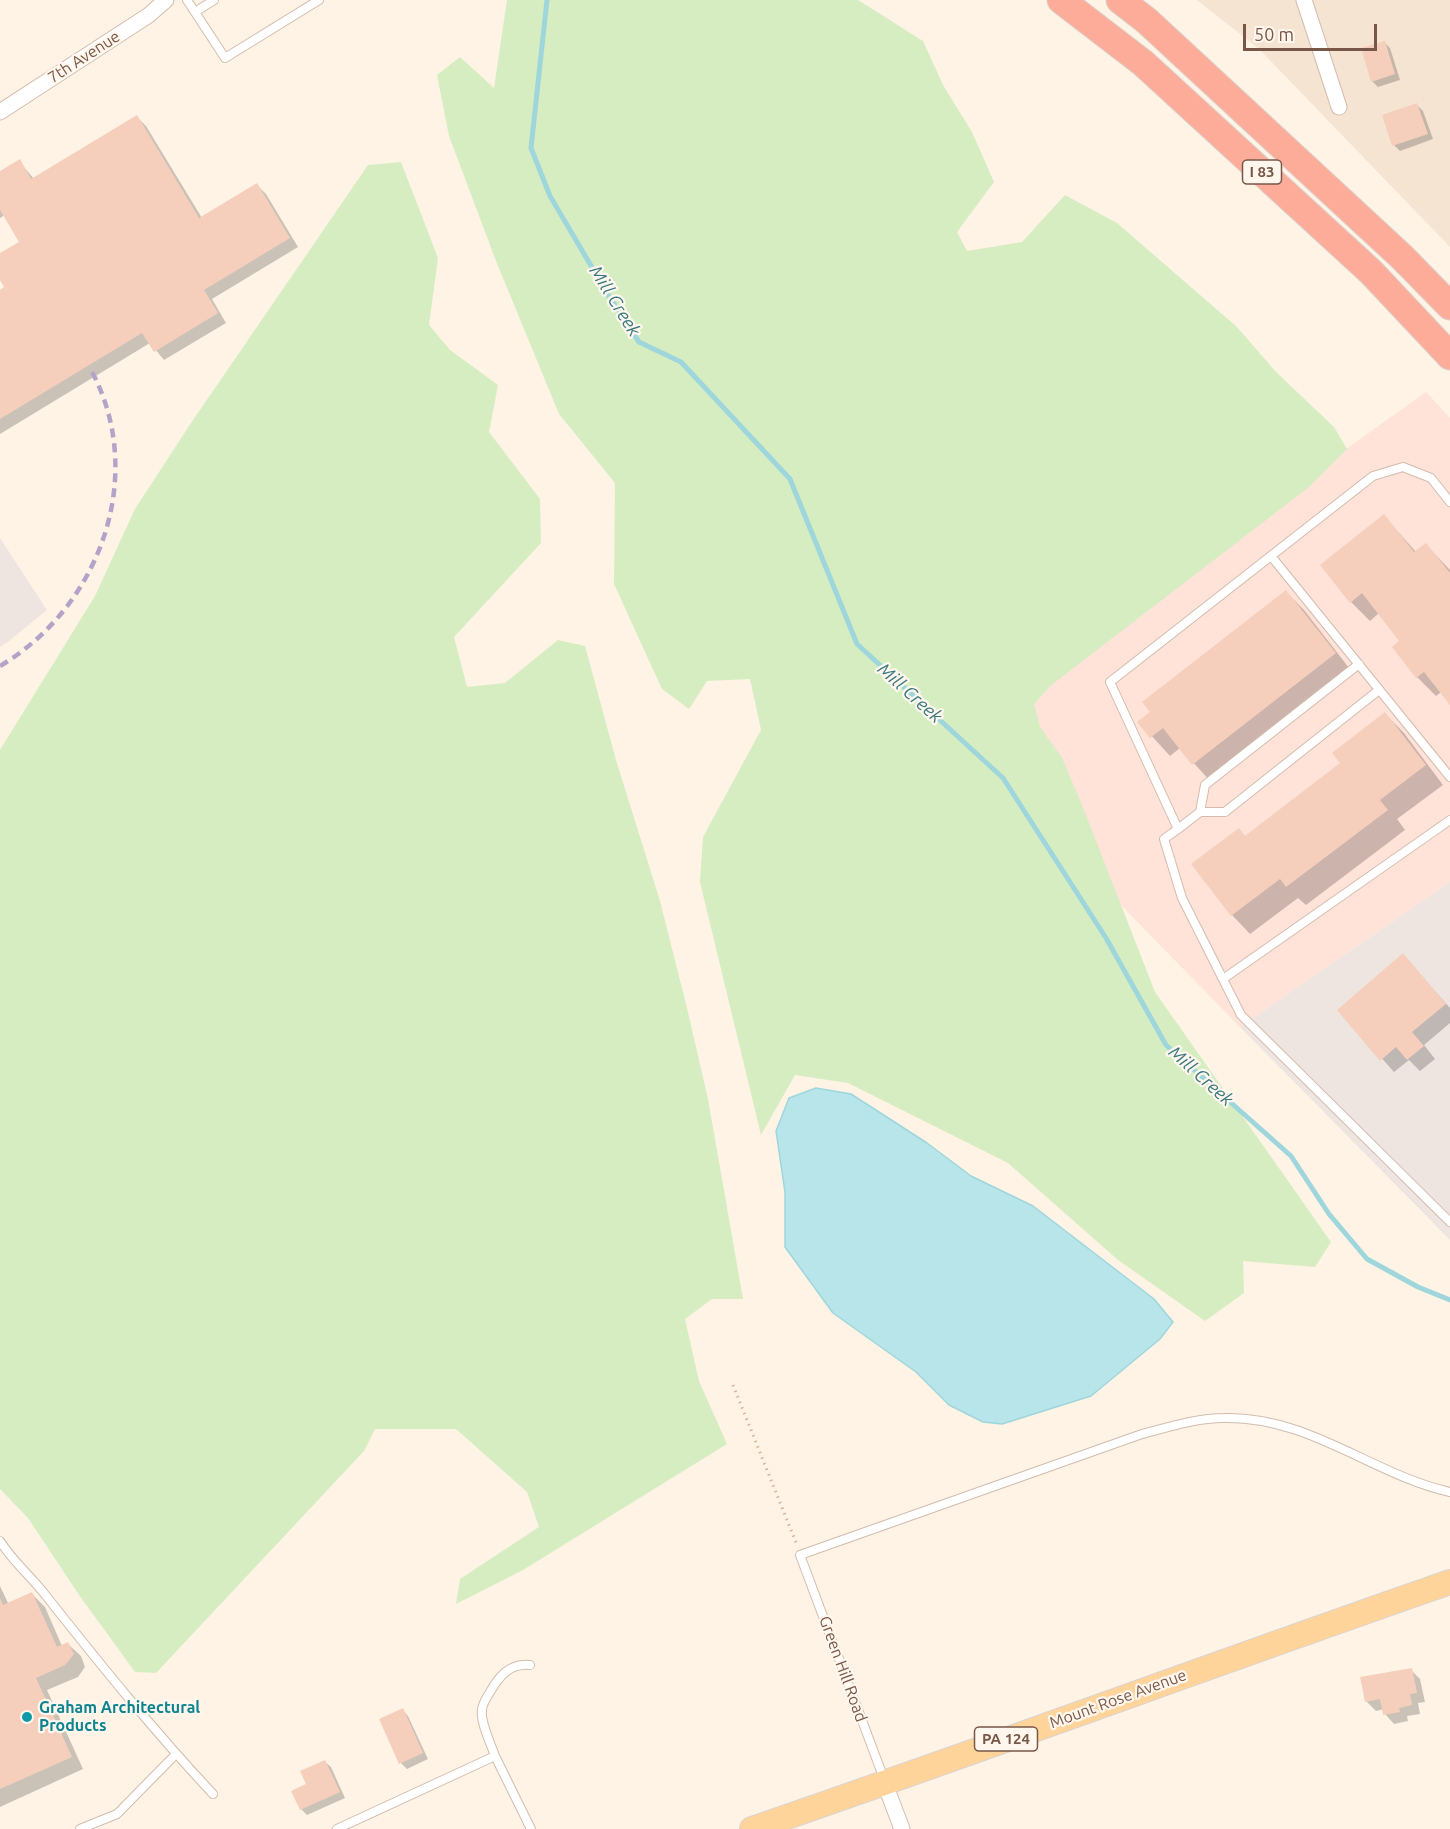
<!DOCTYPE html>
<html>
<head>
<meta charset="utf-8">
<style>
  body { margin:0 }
  #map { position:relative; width:1450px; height:1829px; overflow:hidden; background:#fef3e5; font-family:Ubuntu,sans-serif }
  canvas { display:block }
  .scale { position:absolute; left:1243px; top:24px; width:134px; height:27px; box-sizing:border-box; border:3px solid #795748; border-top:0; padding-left:8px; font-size:18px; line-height:21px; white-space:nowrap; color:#795748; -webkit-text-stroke:4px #fff7ed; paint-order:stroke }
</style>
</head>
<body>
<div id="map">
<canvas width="1450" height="1829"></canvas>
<div class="scale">50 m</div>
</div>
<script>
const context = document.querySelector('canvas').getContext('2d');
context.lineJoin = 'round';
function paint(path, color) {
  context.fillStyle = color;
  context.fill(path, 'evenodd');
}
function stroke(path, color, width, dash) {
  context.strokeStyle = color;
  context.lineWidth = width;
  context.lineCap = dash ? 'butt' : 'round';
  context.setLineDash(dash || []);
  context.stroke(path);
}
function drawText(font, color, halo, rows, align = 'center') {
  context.font = font + ' Ubuntu,sans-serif';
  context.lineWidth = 4.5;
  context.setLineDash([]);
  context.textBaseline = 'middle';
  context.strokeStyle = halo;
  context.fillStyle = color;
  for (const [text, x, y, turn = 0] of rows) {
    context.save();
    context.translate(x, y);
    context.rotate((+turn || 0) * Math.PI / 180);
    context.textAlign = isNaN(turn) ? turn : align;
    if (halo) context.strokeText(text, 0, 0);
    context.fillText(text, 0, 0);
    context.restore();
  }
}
paint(new Path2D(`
  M1197,0H1450V247L1259,49Z`), '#f6e4d3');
paint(new Path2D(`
  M1426,392L1450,418V882L1240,1027L951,731Z`), '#ffe2d8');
paint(new Path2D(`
  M0,538L47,610L9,641L0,647Z
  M1450,882V1240L1240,1027Z`), '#eee5e0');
paint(new Path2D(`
  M507,0H858L923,41L943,85L972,132L994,182L957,232L967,251L1022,242L1065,195L1117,223L1237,327L1276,372L1334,427L1347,449L1309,487L1050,686L1034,704L1040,727L1062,758L1082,805L1155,992L1331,1242L1315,1267L1243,1261L1244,1293L1205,1321L1118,1260L1008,1163L848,1083L795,1075L761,1135L700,882L703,837L761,730L750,679L707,681L689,709L662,689L614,584L615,483L559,414L496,261L449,136L437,75L460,57L494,88Z
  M401,162L438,258L429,325L450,350L498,385L489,432L540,499L541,543L454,637L467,687L505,683L558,640L585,646L616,760L660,901L687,1008L708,1099L743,1299H712L685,1319L699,1381L727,1444L523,1570L456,1604L460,1579L539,1527L527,1492L456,1429H375L364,1451L156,1673L135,1672L79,1595L28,1518L0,1489V750L95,596L135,509L191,423L368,165Z`), '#d6edc2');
const water = new Path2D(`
  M816,1088L851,1094L927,1143L971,1176L1033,1206L1154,1299L1173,1322L1160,1339L1091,1396L1002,1424L983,1422L949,1405L916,1372L833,1313L785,1247V1192L776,1131L789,1098Z`);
paint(water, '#b8e5e9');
stroke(water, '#9ed6dc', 1.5);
paint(new Path2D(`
  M1384,42L1390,48L1400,80L1378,87L1372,81Z
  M1417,105L1423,111L1433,139L1400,151L1394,145Z
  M137,117L146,126L202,218L257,185L266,194L298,247L212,299L226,323L164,360L150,343L0,434V292L6,288L0,277V255L21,242L5,215L0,218V173L19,161L34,179Z
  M1384,516L1416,552L1426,545L1450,570V703L1441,692L1436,696L1417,677L1394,647L1401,642L1379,613L1370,621L1351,602Z
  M1286,592L1304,610L1353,673L1212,783L1180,748L1170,756L1139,722Z
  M1385,714L1404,733L1443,785L1397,819L1405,830L1306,905L1298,898L1250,934L1232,915L1239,830L1246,837L1342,763Z
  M1403,955L1450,1008V1023L1424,1045L1435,1059L1420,1071L1409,1060L1394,1072L1339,1010Z
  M0,1586L9,1605L32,1594L45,1607L62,1646L68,1644L81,1656L85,1667L78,1677L47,1690L83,1769L0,1807Z
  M1411,1670L1420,1679L1425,1702L1418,1703L1420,1714L1407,1716L1408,1721L1394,1724L1385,1714L1384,1709L1376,1711L1366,1701Z
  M403,1710L408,1716L428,1759L407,1769L401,1763Z
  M325,1762L331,1767L345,1798L307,1815L301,1809L308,1785Z`), '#0003');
stroke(new Path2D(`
  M547,0L531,148L550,196L610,298L639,342L681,362L790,479L857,644L1003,778L1106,938L1166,1045L1291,1156L1329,1214L1367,1259L1418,1287L1450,1300`), '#9ed6dc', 5);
paint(new Path2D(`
  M1385,41L1395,74L1371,82L1361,48Z
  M1417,103L1428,134L1392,146L1382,115Z
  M137,115L199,218L257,183L290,238L204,290L218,313L154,352L142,333L0,419V290L4,287L0,280V253L19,242L0,210V171L20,159L31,179Z
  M1384,514L1414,552L1426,543L1450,573V705L1424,672L1416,678L1392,647L1399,641L1362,593L1350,603L1320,565Z
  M1286,590L1336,653L1192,765L1163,728L1150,738L1137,722L1150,712L1142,702Z
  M1385,712L1426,765L1380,800L1388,810L1286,887L1280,879L1231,916L1191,864L1239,828L1245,836L1340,763L1332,753Z
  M1403,953L1446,1004L1412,1032L1424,1046L1407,1060L1396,1047L1380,1061L1337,1010Z
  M32,1592L57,1647L68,1642L74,1654L65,1665L36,1678L72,1757L0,1789V1598L3,1605Z
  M1412,1668L1417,1693L1410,1694L1412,1705L1399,1708L1400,1712L1383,1715L1380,1699L1365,1702L1360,1677Z
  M403,1708L423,1753L399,1764L379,1719Z
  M325,1760L340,1792L300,1810L291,1791L306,1784L300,1771Z`), '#f5cfbb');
const service = new Path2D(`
  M187,0L225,58L319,0
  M195,12L214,0
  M1450,502L1431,478L1403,467L1373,476L1110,682L1178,829L1164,839L1182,898L1241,1015L1450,1222
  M1271,556L1450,777
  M1200,812L1205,785L1359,664
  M1178,829L1200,812H1225L1379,690
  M1223,979L1450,820
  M0,1541C13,1562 32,1577 47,1597C100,1664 154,1731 213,1794
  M495,1756C491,1744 480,1722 482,1710C482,1704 487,1697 490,1692C499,1676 510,1663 530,1665
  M884,1779L800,1555L1142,1434C1169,1427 1196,1418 1224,1418C1309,1416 1371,1474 1450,1492
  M80,1829L117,1814L176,1754
  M337,1829L495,1756L531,1829`);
const minor = new Path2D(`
  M1304,0L1339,107
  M0,112L149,15L166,0
  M885,1784L902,1829`);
const primary = new Path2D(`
  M752,1829C985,1749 1217,1663 1450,1582`);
const motorway = new Path2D(`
  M1061,0L1143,63L1371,272L1450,356
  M1120,0L1147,21L1403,258L1450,306`);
stroke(service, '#d3bcad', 10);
stroke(minor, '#d3bcad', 17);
stroke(primary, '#dcd3cf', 26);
stroke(motorway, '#dcd3cf', 29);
stroke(new Path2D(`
  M733,1385L797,1545`), '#dbb29e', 3, [1.5, 4.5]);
stroke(service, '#fff', 8);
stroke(minor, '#fff', 15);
stroke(primary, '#ffd49b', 24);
stroke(motorway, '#fcac98', 27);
stroke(new Path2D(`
  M0,666C100,607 148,475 91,370`), '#b5a2c9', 4.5, [9, 6]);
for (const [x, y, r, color] of [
  [27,1717,6,"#0f9aa8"]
]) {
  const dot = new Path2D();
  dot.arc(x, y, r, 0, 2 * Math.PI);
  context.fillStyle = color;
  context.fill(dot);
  stroke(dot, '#fff7ed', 2);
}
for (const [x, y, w] of [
  [1262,172,39],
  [1006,1739,63]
]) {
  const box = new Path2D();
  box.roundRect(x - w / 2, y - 12, w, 24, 4.5);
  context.fillStyle = '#fff7ed';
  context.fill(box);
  stroke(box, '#795748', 1.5);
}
drawText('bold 15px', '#795748', null, [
  ["I 83",1262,172],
  ["PA 124",1006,1739]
]);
drawText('16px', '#795748', '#fff7ed', [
  ["7th Avenue",84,57,-33],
  ["Green Hill Road",843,1669,70],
  ["Mount Rose Avenue",1118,1699,-20]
]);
drawText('bold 16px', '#0d838f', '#fff7ed', [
  ["Graham Architectural",39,1708],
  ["Products",39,1726]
], 'left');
drawText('italic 18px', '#3a787f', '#fff7ed', [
  ["Mill Creek",615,301,58],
  ["Mill Creek",910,693,42],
  ["Mill Creek",1201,1076,42]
]);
</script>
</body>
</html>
